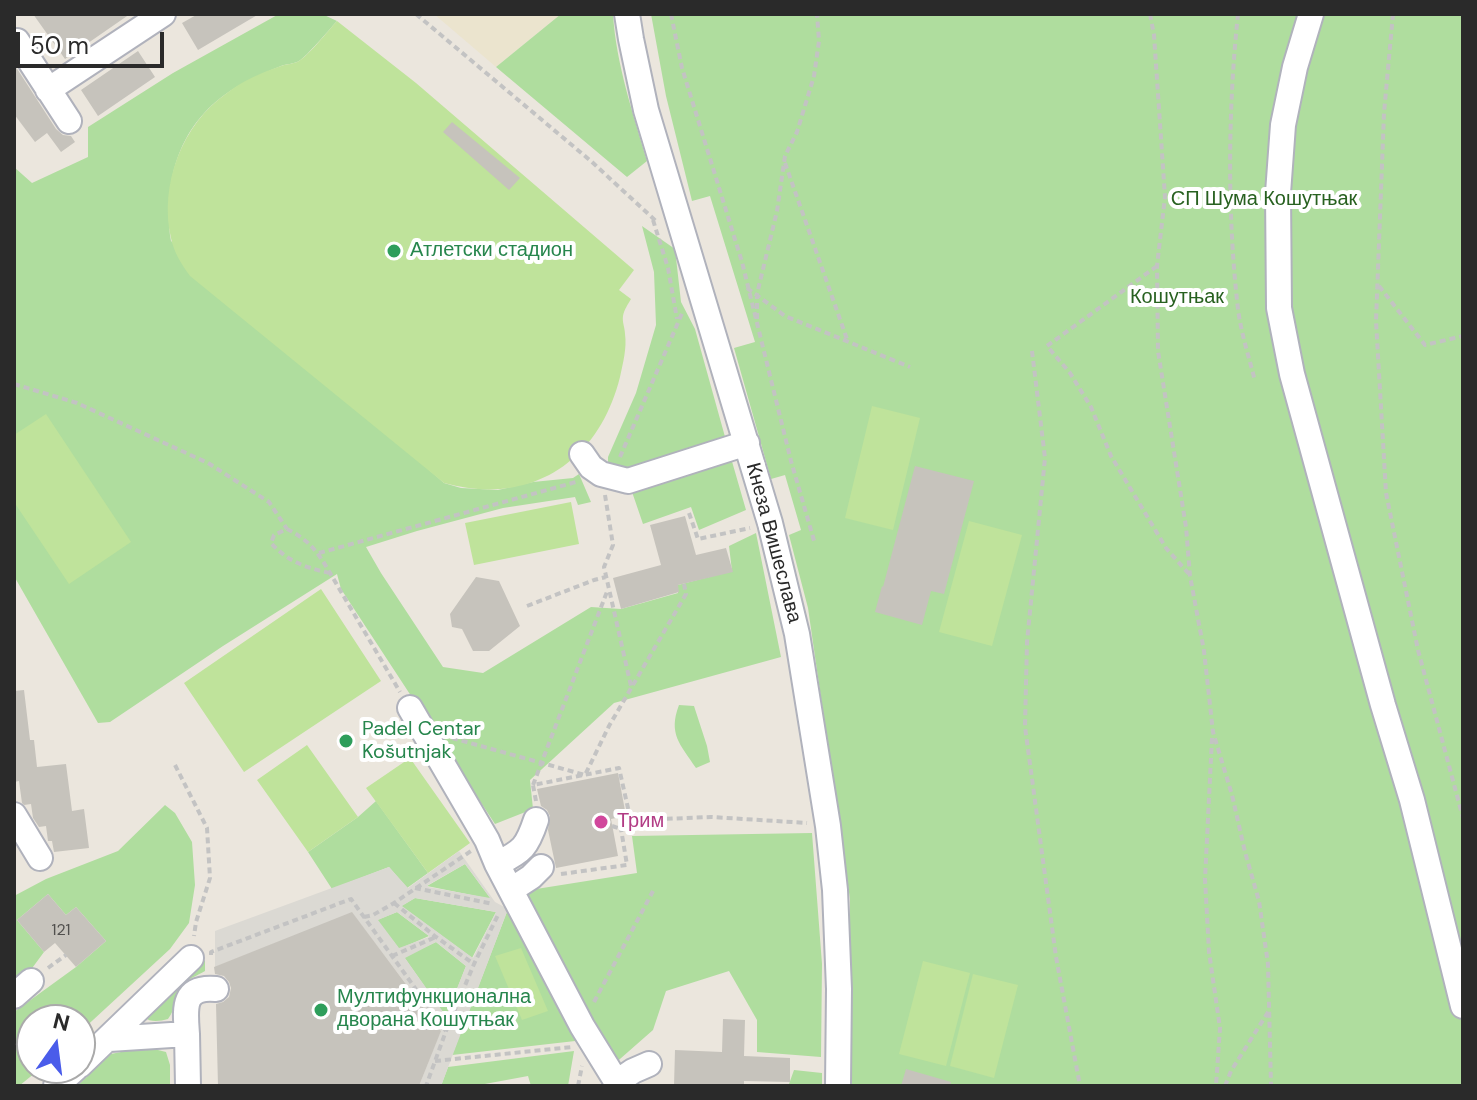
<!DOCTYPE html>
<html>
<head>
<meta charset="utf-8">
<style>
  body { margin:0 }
  #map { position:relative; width:1477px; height:1100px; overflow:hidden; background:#ebe6dd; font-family:"DM Sans",sans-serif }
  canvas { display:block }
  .frame { position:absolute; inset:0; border:16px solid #2a2a2a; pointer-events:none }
  .north { position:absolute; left:16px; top:1004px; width:80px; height:80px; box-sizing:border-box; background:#fff; border:2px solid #aaa; border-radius:50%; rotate:14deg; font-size:22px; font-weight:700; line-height:32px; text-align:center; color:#2a2a2a }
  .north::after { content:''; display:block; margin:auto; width:28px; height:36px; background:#4a5cea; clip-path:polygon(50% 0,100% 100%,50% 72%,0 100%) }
  .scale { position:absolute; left:16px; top:32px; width:148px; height:36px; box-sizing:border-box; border:4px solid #2a2a2a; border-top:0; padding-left:10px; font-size:24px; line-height:28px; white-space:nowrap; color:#2a2a2a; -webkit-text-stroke:6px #fff; paint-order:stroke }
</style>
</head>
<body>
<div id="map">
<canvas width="1477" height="1100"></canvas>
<div class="frame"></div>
<div class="north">N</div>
<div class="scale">50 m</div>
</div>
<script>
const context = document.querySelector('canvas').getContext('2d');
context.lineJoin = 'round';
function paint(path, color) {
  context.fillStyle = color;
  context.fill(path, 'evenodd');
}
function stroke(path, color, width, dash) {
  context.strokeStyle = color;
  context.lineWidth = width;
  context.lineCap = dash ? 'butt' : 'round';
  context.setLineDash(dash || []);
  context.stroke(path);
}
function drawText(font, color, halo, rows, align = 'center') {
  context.font = font + ' "DM Sans",sans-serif';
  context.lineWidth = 8;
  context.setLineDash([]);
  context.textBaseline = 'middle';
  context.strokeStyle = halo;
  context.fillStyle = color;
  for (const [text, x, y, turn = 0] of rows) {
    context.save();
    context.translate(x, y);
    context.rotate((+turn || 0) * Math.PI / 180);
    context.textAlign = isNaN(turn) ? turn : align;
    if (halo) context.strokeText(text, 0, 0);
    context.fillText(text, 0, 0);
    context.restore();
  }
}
paint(new Path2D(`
  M434,14H561L496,67Z`), '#ebe4ce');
paint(new Path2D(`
  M279,14H322L337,21C328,31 308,55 299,61C294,64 286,64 281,66C268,71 254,77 242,84C182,116 162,176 171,241L444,483L461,488L498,490L533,482L573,478L579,474L591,502L578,505L575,497L503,508L417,531L366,547L381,573L443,667L483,673L591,607L621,609L678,593V585L732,571L729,546L756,533L781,657L614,703L530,780L533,809L495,824L341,589L337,574L223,646L110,722L98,723L14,576V167L32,183L88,157V127L173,73Z
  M561,14H613C616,64 633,113 647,161L627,177L496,67Z
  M651,14H1463V1086H850V899L808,608L789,535L801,530L785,475L771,479L734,348L755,342L710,196L692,201L666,96Z
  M642,226L675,249L681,302L695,329L727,444L629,473L608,468V457L636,393L656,325L654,272Z
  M731,458L746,510L699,530L691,507L643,524L630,486Z
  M679,705L694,706L707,746L710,762L696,768C680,744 668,734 679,705Z
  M376,801L428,873L407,888L389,867L332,889L308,852L358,817Z
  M165,805L175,813L192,842L195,885L189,923L170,949L80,1032V1020H32V1068H41L19,1086H14V1012L76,967L106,941L76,907L66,915L48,894L17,920L44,952L27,975L14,986V896L46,879L118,851Z
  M812,833L822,964L821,1057L757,1052V1020L729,971L666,991L653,1030L612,1066L524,897L530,890L637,873L632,836Z
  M465,864L491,899L427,886Z
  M415,898L496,912L472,958L401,906Z
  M508,909L584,1040L452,1055Z
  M397,912L429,936L399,949L377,920Z
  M436,942L466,966L446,1017L404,957Z
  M205,960V971C197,976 188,978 182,987C175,996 176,1009 168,1019C160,1021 151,1023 144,1017Z
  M131,1050H158L166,1052L170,1065V1086H77L111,1054Z
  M574,1051L568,1086H531L528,1076L474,1086H441L448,1067Z
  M794,1070L822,1073V1086H755V1084H789Z`), '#afdd9e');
paint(new Path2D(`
  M337,21L416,83L634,270L619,290L631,299C628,304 624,310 623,316C622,322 625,328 625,334C627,348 623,363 620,377C599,462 530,507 444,483L190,276C182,265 174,253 171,238C159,185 182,124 227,93C242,81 263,72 281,66C287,64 294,64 299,61C310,54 327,32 337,21Z
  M872,406L920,418L893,530L845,518Z
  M46,414L131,542L69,584L14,502V435Z
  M571,502L579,544L474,565L465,523Z
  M969,521L1022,535L992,646L939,632Z
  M321,589L381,681L244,772L184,683Z
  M307,745L358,817L308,852L257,780Z
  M410,758L470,843L428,873L366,788Z
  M521,948L548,1011L522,1020L495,956Z
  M923,961L970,973L946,1066L899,1054Z
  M973,974L1018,985L994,1078L950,1066Z`), '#bfe39b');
paint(new Path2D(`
  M459,851L495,902L508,909L441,1086H419L441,1030L352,913L215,967V931L389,867L408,888ZM465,864L490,898L428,887V885ZM415,898L496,912L473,958L402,906ZM397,912L429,936V937L399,948L378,920ZM436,942L466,966L446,1016L405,958Z`), '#dbd9d3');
paint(new Path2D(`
  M33,14H130L65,59Z
  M198,14H259L198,50L182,23Z
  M138,51L155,77L98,116L81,90Z
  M14,64L56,129L63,135L71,136L75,142L61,152L47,133L35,142L14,114Z
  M452,122L520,178L509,190L443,132Z
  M915,466L974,481L944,594L931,591L922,625L875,612L882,586L883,587Z
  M685,516L696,555L726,548L733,572L678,585L679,592L621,609L613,578L661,565L650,525Z
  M476,577L499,581L520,626L489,651H473L462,629L452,627L450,614Z
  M24,690L30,740H34L37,767L66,764L72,811L84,809L89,848L54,852L52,841H48L46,826L39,827L33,818L31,804L24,805L22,803L19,781L14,782V691Z
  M618,773L626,816L611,819L618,856L556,868L548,830L550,816L547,810L541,806L537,789Z
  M48,894L66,915L76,907L106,941L76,967L55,943L44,952L17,920Z
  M352,912L441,1031L419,1086H218L216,1004L223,1002L229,997L231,988L229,982L224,976L215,974L214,967Z
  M723,1019L745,1020L744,1056L790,1058V1082L744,1081V1086H674L675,1050L722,1052Z
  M906,1069L951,1082L950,1086H901Z`), '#c6c3bc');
const minor = new Path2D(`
  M627,14L631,39L646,110L770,523L797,634L828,826L835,890L839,989L838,1086
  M1311,14L1295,67L1283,125L1278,193L1279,308L1292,374L1383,705L1412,800L1463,1006
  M17,41L69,121
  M48,90L163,14
  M582,454L591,467L601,474L628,481L747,443
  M410,708L487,840L497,864L582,1026L619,1086
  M14,815L40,858
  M497,864C523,851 527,847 536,820
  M511,890L531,877L541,867
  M14,996L31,981
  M187,1034L188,1086
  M109,1039L187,1034C185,1008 182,986 216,989
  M80,1065L191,958
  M617,1082L633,1071L649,1064
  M56,1086L76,1068`);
stroke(minor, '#b0b2bc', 28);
stroke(new Path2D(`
  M416,14L592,162L657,222
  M671,14L682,68L742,262L791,461L815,544
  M1150,14L1154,35L1165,197L1157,266L1158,351L1186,527L1190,576L1204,651L1213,732L1232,795L1245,852L1259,901L1268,964L1271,1086
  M1238,14C1228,108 1227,215 1238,309C1241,333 1249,357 1255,381
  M1393,14L1384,113L1376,321L1386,493L1418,650L1463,818
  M785,163L848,342
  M653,220L668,268L677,319
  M1157,266L1047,346L1070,373L1091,407L1111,456L1166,548L1189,574
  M1379,286L1425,345L1463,336
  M747,288L785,316L910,367
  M757,319V294L777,211L785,156L797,132L814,76L819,41L817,14
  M1032,351L1045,458L1027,642L1025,727L1056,957L1080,1086
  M14,384L77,403L208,463L269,502L287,529
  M620,457L683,311
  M605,495L613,545L604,567L631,686
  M689,513L698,539L750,528
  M319,553L576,482
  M330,573C306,568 287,561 271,543L274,535L287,529C309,540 318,552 330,573L400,692
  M527,606L594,580L606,577
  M452,738L585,775L609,726L686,594L684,584
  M1212,738L1205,879L1209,952L1220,1028L1216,1086
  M175,765L207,828L210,878L196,922L194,936
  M533,785L608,589
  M536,801L533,785L619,768L632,826
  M612,826L621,829
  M561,874L627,865L621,829L662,819L711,817L807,823
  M415,888L493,904
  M394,903L436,937L474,964
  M364,917L373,915L394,903L471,851
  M211,955V952L351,899L446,1031L426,1086
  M392,956L436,937
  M48,968L66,955
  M594,1002L653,891
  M446,1031L474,964L499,913
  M435,1061L572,1047
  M578,1086L582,1066
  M1225,1086L1231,1071L1270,1009`), '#c3c3c3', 4, [6, 4]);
stroke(minor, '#fff', 24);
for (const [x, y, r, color] of [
  [394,251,8,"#2e9e5b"],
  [346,741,8,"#2e9e5b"],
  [601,822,8,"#d1479c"],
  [321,1010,8,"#2e9e5b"]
]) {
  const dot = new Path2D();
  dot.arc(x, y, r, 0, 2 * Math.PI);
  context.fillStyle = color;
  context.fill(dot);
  stroke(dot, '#fff', 3);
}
drawText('16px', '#51504e', null, [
  ["121",61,931]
]);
drawText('20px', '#286120', '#fff', [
  ["СП Шума Кошутњак",1264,200],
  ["Кошутњак",1177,298]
]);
drawText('20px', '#27864d', '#fff', [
  ["Атлетски стадион",410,251],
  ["Padel Centar",362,730],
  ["Košutnjak",362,753],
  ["Мултифункционална",337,998],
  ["дворана Кошутњак",337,1021]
], 'left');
drawText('20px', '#2a2a2a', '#fff', [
  ["Кнеза Вишеслава",773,543,75]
]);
drawText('20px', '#b23c85', '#fff', [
  ["Трим",617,822]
], 'left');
</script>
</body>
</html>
